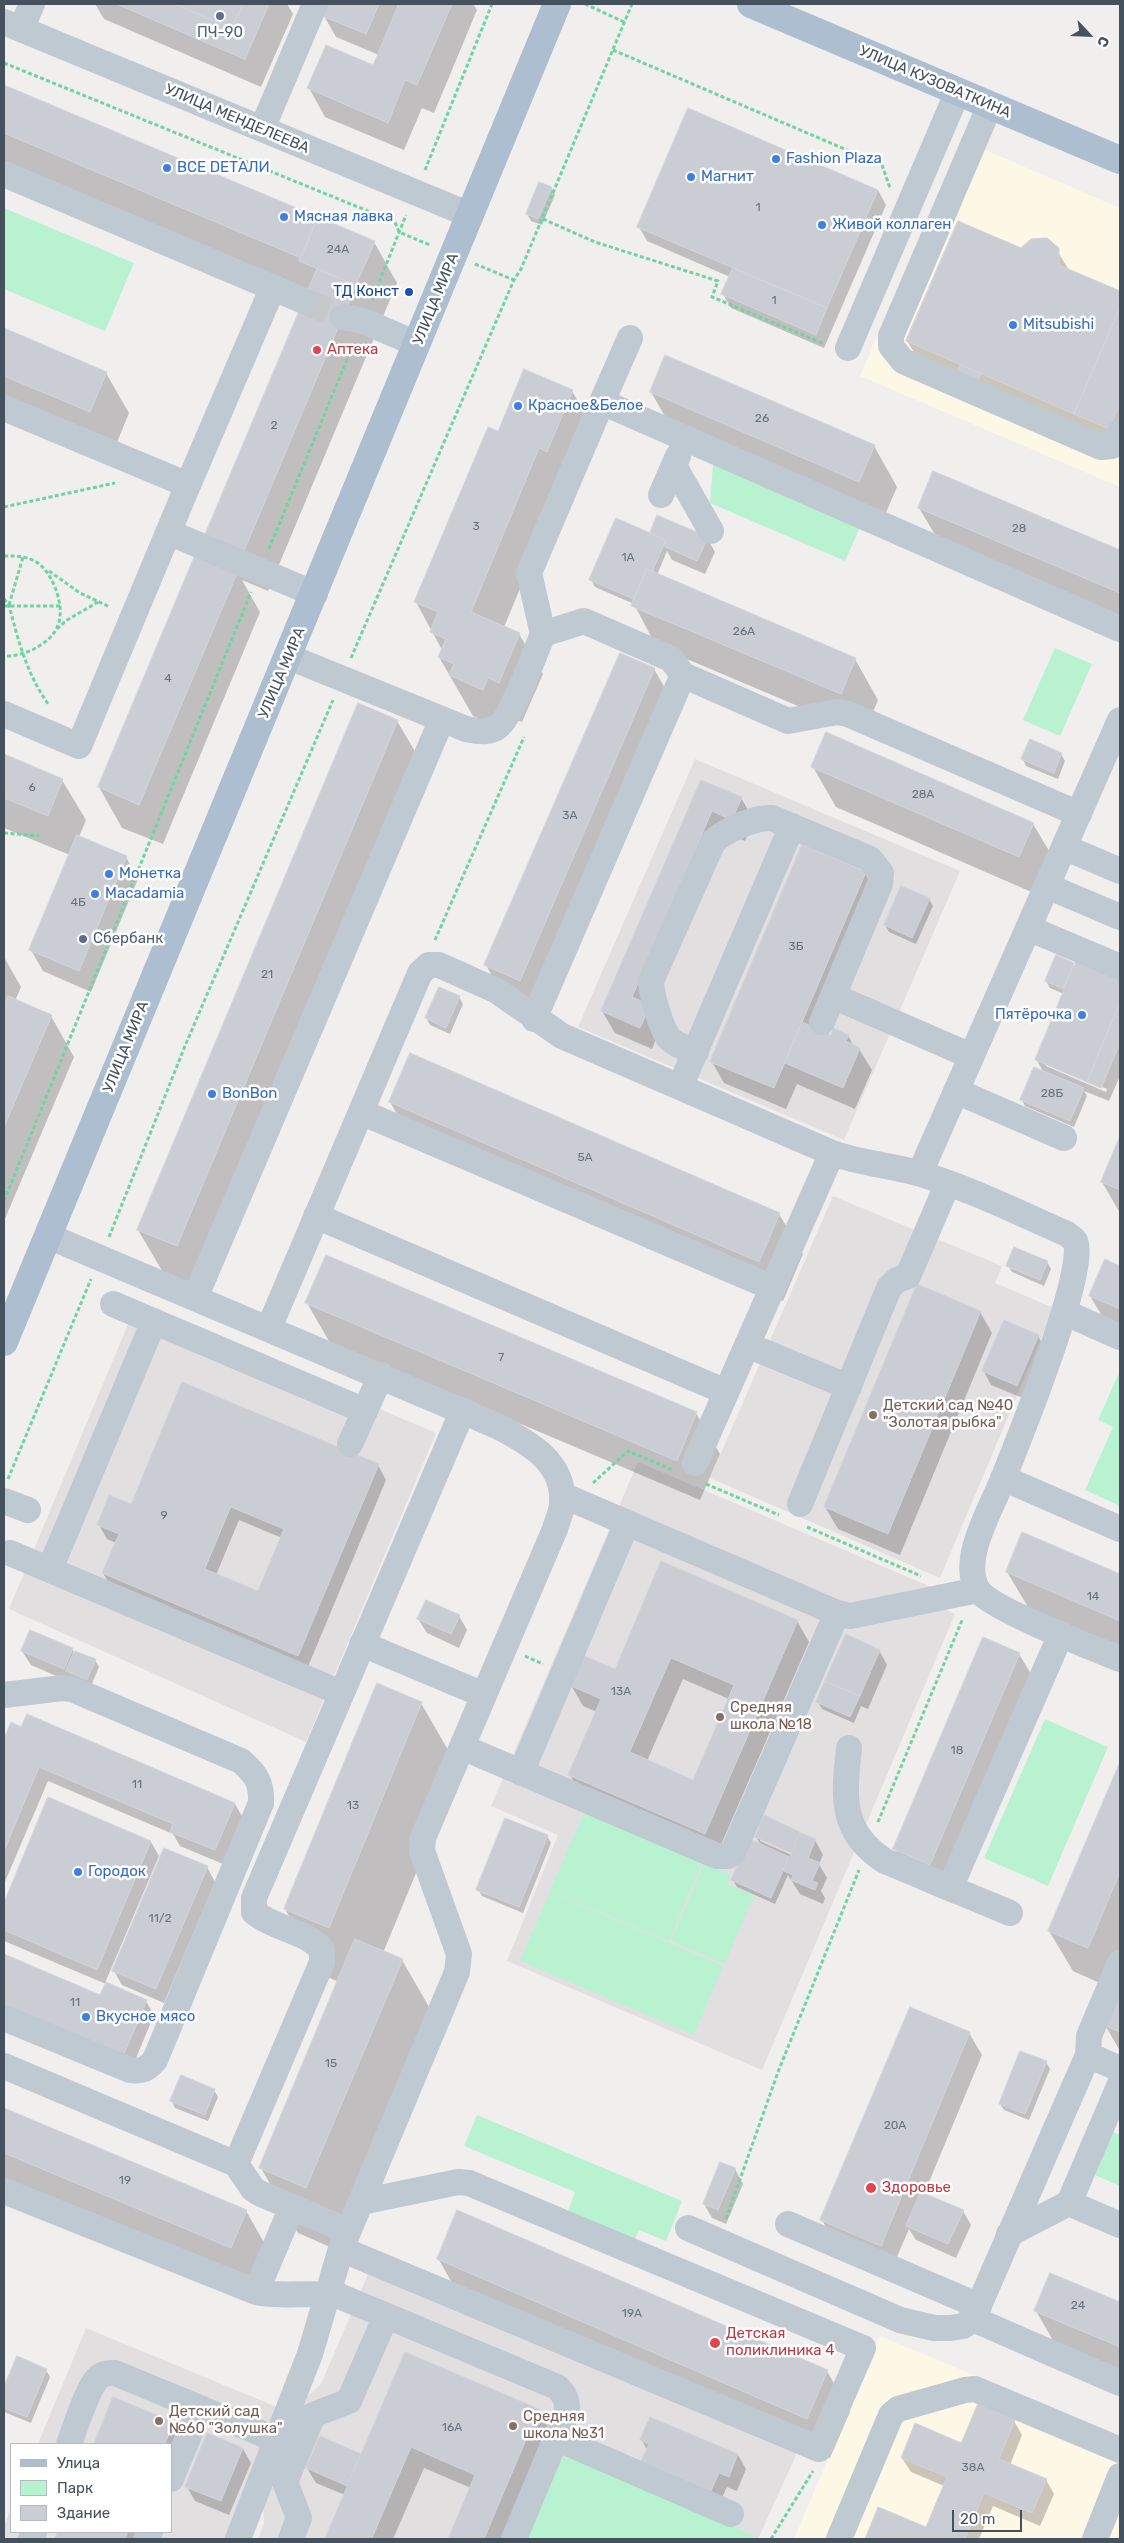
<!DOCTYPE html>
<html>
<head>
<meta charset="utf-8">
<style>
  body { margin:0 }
  #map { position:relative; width:1124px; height:2543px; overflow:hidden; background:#f1eeee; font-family:Rubik,sans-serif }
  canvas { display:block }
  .frame { position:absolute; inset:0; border:5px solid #45525e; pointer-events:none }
  .legend { position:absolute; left:10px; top:2443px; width:162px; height:90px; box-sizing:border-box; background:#fff; border:1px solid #b5babf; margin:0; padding:6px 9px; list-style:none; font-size:15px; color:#45525e }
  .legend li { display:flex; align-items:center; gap:10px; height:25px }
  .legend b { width:25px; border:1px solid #b5babf }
  .north { position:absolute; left:1064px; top:10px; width:50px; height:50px; -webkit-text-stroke:4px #fff; paint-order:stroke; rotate:115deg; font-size:14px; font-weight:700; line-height:20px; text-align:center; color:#45525e }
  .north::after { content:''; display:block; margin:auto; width:18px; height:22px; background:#45525e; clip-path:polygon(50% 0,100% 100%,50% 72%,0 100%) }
  .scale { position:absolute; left:952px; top:2510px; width:70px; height:22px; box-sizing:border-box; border:2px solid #45525e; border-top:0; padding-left:6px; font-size:15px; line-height:18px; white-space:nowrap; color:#45525e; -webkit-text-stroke:4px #fff; paint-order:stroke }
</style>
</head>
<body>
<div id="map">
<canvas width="1124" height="2543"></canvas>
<div class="frame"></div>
<ul class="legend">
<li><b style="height:6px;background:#acbed0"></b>Улица</li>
<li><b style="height:14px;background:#b9f2d0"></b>Парк</li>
<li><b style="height:14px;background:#cacdd4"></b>Здание</li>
</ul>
<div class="north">С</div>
<div class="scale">20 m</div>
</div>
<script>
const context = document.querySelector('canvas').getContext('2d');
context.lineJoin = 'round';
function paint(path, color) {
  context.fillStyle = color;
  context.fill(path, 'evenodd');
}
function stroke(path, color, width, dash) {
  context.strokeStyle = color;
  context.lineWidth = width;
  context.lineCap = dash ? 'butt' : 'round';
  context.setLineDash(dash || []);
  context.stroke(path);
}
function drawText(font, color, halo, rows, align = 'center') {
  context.font = font + ' Rubik,sans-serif';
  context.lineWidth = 5;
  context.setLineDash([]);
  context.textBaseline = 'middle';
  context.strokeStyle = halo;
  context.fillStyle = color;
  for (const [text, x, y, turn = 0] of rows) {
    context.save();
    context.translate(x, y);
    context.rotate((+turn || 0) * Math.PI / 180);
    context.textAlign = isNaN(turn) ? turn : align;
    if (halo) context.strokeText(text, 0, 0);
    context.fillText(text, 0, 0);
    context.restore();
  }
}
paint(new Path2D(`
  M962,140L1120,208V487L860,376Z
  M880,2336L1120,2436V2539H794Z`), '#fdf7e6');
paint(new Path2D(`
  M695,759L960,871L844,1140L578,1027Z
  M833,1196L1002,1266L995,1283L1054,1308L940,1578L710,1478Z
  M136,1305L436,1433L306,1742L9,1609Z
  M638,1462L936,1589L940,1607L955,1614L762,2070L507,1961L558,1835L491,1806Z
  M369,2272L797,2453L758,2539H258L264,2523L263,2500L304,2399L321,2384Z
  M86,2328L277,2407L225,2539H4V2526L11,2508V2532H171V2444H38Z`), '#e2dfe0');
paint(new Path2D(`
  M4,208L134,263L105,331L4,289Z
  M713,464L860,527L845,561L710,503Z
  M1055,648L1092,664L1060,736L1023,720Z
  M1118,1375L1120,1376V1506L1085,1490L1113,1427L1098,1420Z
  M1045,1719L1108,1747L1048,1886L984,1858Z
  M584,1813L702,1863L669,1941L550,1891Z
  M704,1864L731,1875L727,1884L754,1895L725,1964L671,1941Z
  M550,1892L723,1966L694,2035L520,1961Z
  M477,2115L682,2201L666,2241L639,2230L635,2239L568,2211L575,2192L464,2146Z
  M1113,2132L1120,2135V2186L1095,2175Z
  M563,2458H575L756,2537L755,2539H524L555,2466Z`), '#b9f2d0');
paint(new Path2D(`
  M95,4H287L293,14L261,87L104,19Z
  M329,4H473L477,10L434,113L422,108L404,150L325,117L309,88L374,67L379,55L336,37L324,16Z
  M4,87L374,242L397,283L268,591L242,580L260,612L163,844L122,828L99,787L309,291L4,163Z
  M551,188L555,195L542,225L531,221L527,214Z
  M878,190L886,205L824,348L731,308L723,294L730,277L647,241L639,227Z
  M1041,238L1051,241L1069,270L1120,293V450L920,362L907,341L1031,240Z
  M4,329L106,373L129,413L113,452L4,405Z
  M572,391L596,431L562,488L504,627L519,634L543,674L522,722L511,718L506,730L473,716L439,657L442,650L416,602L499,433Z
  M651,392L874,446L897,487L882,522L674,432Z
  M934,473L1120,551V623L943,548L919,508Z
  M650,534L707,538L715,552L705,574L672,560L667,551L657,575L855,659L878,700L864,734L656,646L634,604L595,587L591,580Z
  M654,669L677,709L543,1020L509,1006L486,965Z
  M397,721L429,775L208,1300L170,1284L138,1230Z
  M1061,754L1065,761L1058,779L1026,766L1023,759Z
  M4,755L62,780L86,820L79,837L126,857L138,879L91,992L43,971L31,950L70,855L4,828Z
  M813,767L1033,824L1057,864L1043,897L836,807Z
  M702,781L741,798L754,820L745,841L724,832L649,1006L661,1027L652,1049L615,1033L602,1011Z
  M865,873L877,894L819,1031L831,1036L848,1035L854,1047L859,1049L872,1070L855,1109L797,1084L786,1109L724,1083L712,1062Z
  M929,899L933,906L916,944L889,932L885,925Z
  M4,957L21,987L15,1001L51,1016L74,1057L4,1221Z
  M1073,964L1075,968L1120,979V1076L1109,1101L1084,1091L1087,1096L1074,1127L1025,1106L1022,1100L1044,1073L1036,1059L1064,994L1050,988L1046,981ZM1046,1063L1107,1089L1106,1092L1046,1066Z
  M459,997L463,1004L450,1034L430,1025L426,1018Z
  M390,1102L779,1214L803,1254L783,1301L414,1143Z
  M1120,1139V1213L1102,1182Z
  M1105,1261L1120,1267V1339L1114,1336L1090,1296Z
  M1047,1262L1051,1269L1044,1286L1012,1272L1008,1266Z
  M307,1303L696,1413L720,1454L700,1500L330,1343Z
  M980,1312L992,1333L900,1555L838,1529L825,1507Z
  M1038,1336L1046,1350L1025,1399L991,1385L983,1370Z
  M378,1465L386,1480L307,1669L112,1588L103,1573L116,1543L107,1539L99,1525L132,1506ZM239,1520L282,1538L259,1593L216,1575Z
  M1023,1534L1120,1576V1650L1031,1612L1007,1572Z
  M459,1616L467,1630L459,1648L427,1633L418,1619Z
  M797,1621L809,1642L717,1854L582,1796L570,1775L597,1712L583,1706L571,1685ZM683,1679L729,1699L694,1781L647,1761Z
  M72,1649L75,1654L95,1660L99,1667L91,1686L72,1683L31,1665L22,1651Z
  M879,1650L887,1665L868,1709L861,1706L854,1723L822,1709L818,1702Z
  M1019,1654L1043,1694L954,1904L918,1889L895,1849Z
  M421,1703L459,1769L383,1953L402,1960L440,2026L344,2253L298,2233L261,2168L339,1982L323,1975L285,1909Z
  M11,1724L235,1804L243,1818L223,1864L180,1846L173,1834L48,1781L4,1884V1742Z
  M1120,1766V1966L1111,1988L1073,1971L1049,1931Z
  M49,1799L151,1842L159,1856L105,1983L146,2001L154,2015L131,2070L4,2016V1956L101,1997L106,1984L4,1941V1906Z
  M800,1833L801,1836L815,1840L823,1855L819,1864L827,1878L821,1891L825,1898L823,1904L800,1894L788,1875L775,1904L737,1887L733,1880L761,1846L756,1837ZM760,1838L797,1855L796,1857L760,1841Z
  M547,1836L551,1843L523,1913L482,1896L478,1889Z
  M207,1867L215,1882L164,2003L122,1985L114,1971Z
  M1120,1991V2051L1105,2025Z
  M969,2033L982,2055L924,2194L963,2211L971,2225L956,2258L916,2240L909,2229L893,2266L834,2242L822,2220Z
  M1046,2062L1050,2069L1029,2120L1004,2110L1000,2104Z
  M214,2090L218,2097L208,2121L175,2108L172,2101Z
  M4,2110L246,2211L269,2251L254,2287L4,2183Z
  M735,2169L743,2184L726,2224L712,2218L704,2204Z
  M438,2258L827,2371L850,2412L830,2458L461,2299Z
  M1051,2274L1120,2304V2377L1059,2351L1036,2311Z
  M17,2358L46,2370L50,2377L31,2423L4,2412V2391Z
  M114,2399L173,2423L185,2445L95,2444Z
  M538,2410L551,2432L505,2539H449L471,2488L424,2468L393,2539H326L345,2495L316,2483L307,2468L320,2437L362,2455Z
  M1014,2421L1022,2435L1010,2465L1046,2480L1054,2494L1040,2526L993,2506L979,2539H866L879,2509L926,2529L944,2486L911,2472L902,2458L962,2444Z
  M642,2440L738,2455L746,2469L737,2491L727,2487L719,2504L647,2450Z
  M243,2449L251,2463L229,2515L195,2501L187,2487Z
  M59,2532H149L146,2539H56Z`), '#0003');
const building = new Path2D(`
  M117,4H175L232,28L243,4H269L245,59Z
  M175,4H243L232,28Z
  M328,4H379L366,34L322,16Z
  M399,4H452L417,85L405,80L388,123L307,88L326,45L373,65Z
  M4,85L318,217L301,258L4,133Z
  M688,108L878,190L827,308L637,227Z
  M539,182L552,187L538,219L526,214Z
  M318,217L375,241L356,285L299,261Z
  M958,221L1021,248L1031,239L1047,238L1059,248V265L1120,291V308L1074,414L906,341Z
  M733,268L827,308L816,335L721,294Z
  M317,269L356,285L244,551L205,535Z
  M1120,308V403L1109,429L1074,414Z
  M4,328L107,372L90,412L4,376Z
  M665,355L875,445L859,482L650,392Z
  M961,365L981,374L977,381L957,372Z
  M524,369L573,390L547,452L539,448L471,612L520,633L499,683L488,678L483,690L449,675L454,664L438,657L446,639L430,632L438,612L414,602L488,427L498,431Z
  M933,471L1120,550V593L918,508Z
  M657,515L708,537L697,561L663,546L666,540L650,533Z
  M616,518L666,540L652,572L647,569L634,599L589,580Z
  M196,553L238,571L139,805L98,787Z
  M647,569L856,658L841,694L631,606Z
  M620,653L655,668L520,981L484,965Z
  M358,703L398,720L177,1246L137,1230Z
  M826,732L1034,823L1019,857L811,767Z
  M1030,739L1062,753L1054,773L1021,759Z
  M4,754L63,779L48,816L4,798Z
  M701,780L742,797L732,820L712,811L632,997L650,1005L640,1028L601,1011Z
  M77,835L127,856L79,971L29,950Z
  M802,845L866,872L774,1088L710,1062Z
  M901,886L930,898L912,938L884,925Z
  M1056,955L1074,963L1063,989L1045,981Z
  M1077,959L1120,978V1003L1087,1082L1035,1060Z
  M439,987L460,996L446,1028L425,1018Z
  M8,996L52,1015L4,1127V1006Z
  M1120,1003V1043L1101,1088L1087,1082Z
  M802,1022L831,1035L833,1028L849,1035L846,1041L860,1048L843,1088L785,1063Z
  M410,1053L780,1213L759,1262L389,1102Z
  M1034,1067L1084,1088L1070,1121L1020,1100Z
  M1120,1136V1190L1101,1182Z
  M1014,1247L1048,1261L1040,1280L1006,1266Z
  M326,1255L697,1412L677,1461L305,1303Z
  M1105,1259L1120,1266V1309L1089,1296Z
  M917,1284L981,1311L888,1534L824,1507Z
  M1004,1320L1039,1335L1017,1386L982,1371Z
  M182,1382L379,1464L298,1656L102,1573L119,1534L97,1525L109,1495L131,1504ZM231,1507L284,1529L258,1591L205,1569Z
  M1022,1532L1120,1574V1621L1006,1572Z
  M661,1561L798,1620L705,1834L568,1775L601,1699L569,1685L582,1655L615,1669ZM671,1658L734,1685L693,1780L630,1752Z
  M426,1600L460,1615L451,1634L417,1619Z
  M30,1630L73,1648L64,1669L21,1651Z
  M846,1634L880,1650L860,1696L825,1681Z
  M983,1637L1020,1653L930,1865L893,1849Z
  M75,1651L96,1659L87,1680L66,1671Z
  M825,1681L860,1696L850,1717L816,1702Z
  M377,1683L422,1702L329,1928L284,1909Z
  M27,1714L235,1803L215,1850L170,1832L173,1824L39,1767L4,1851V1739L11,1722L21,1727Z
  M1120,1762V1872L1088,1948L1048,1931Z
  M48,1797L151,1841L97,1970L4,1930V1903Z
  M764,1815L800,1832L791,1853L755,1837Z
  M505,1818L548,1835L519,1907L476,1890Z
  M801,1833L816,1839L808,1858L820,1863L812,1881L818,1883L815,1890L791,1880L793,1875L784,1871Z
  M750,1839L789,1857L771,1898L731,1880Z
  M164,1848L208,1866L156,1989L112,1971Z
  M355,1939L403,1959L306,2188L259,2168Z
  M4,1954L100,1995L106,1982L147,2000L123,2056L4,2006Z
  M1120,1990V2032L1104,2025Z
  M910,2007L970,2032L881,2246L820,2220Z
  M1020,2051L1047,2061L1025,2114L999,2104Z
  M181,2075L215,2089L205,2115L170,2101Z
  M4,2108L247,2210L231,2248L4,2153Z
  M720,2162L736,2168L718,2210L703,2204Z
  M921,2192L964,2210L948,2244L906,2226Z
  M457,2210L828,2370L807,2419L437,2259Z
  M1050,2273L1120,2302V2347L1034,2311Z
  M405,2352L539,2409L484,2539H448L475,2475L411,2447L372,2538L375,2539H325Z
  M17,2356L47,2369L27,2417L4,2408V2387Z
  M113,2397L174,2422L165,2444H94Z
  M978,2404L1015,2420L999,2459L1047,2479L1032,2513L984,2493L965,2539H865L878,2507L926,2527L947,2477L901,2458L915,2423L961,2443Z
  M650,2417L738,2454L729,2477L719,2473L711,2491L641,2461L649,2444L640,2440Z
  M207,2433L243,2448L221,2501L185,2487Z
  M320,2436L361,2454L347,2486L306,2468Z
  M58,2532H128L125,2539H55Z`);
paint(building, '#cacdd4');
stroke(building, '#d2d4db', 1);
stroke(new Path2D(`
  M304,301L343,317`), '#c6c7ca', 26, [26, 13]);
stroke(new Path2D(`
  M585,4L624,22
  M613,50L882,165L890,188
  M4,63L395,222L399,232L430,245
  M425,170L492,4
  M543,219L595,242L718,281L712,297L824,344
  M475,264L514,280
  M372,300L406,215
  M4,507L115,483
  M269,549L353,345
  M4,556C32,555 44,562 55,587C59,598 62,610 59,622C54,643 24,657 4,656
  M49,571L80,593L110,607
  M4,599L9,605C18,640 27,675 49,705
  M9,605L23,557
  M4,606H60
  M57,629L67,620L98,602
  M351,658L514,280L521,269L632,4
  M4,833L39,836
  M435,940L524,737
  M4,1201L251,592
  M109,1237L185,1046L333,700
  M8,1479L91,1279
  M593,1483L628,1451L673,1470
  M706,1484L779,1515
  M807,1527L921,1576
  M525,1656L543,1664
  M878,1822L963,1618
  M726,2219L778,2072L859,1870
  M771,2539L813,2471`), '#6fd3a2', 3, [4, 2.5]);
stroke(new Path2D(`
  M4,22L470,215
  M21,29L32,4
  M990,105L891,336V346L903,361L1101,447L1112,446L1120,432
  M262,129L315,4
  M4,174L304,301
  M343,317L363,321L417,344
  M848,348L958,91
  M602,402L630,338
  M4,408L188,485L79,746L4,714
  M674,466L711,531
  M188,485L273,287
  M661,495L678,456
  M168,532L315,594
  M543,634L529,573L602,402L1120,629
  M289,657L466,729C476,731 486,733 496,728C511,721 535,652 543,634L584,621L671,659L683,675L788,721L837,712L848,714L1079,814
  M1064,847L1120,871
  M1047,886L1120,917
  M1028,928L1120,967
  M833,996L971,1056
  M534,1019L683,675
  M696,1052C687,1048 674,1045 668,1037C661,1027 651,994 651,981L713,842C725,830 755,817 772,818L870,859L881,873L880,884L822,1022
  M680,1087L792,826
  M956,1091L1064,1138
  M361,1112L773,1288
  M920,1173L1120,720
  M316,1216L726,1392
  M48,1236L497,1426C528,1442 565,1462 562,1503C562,1512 557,1521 555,1529L423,1838L422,1851L459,1954L457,1972L341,2249L310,2354L238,2539
  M195,1298L442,719
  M113,1304L365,1411
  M1066,1313L1120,1337
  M269,1328L420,973L429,965H439L497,991L562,1036L832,1153C863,1164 891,1165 921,1174C971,1189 1019,1213 1067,1234C1069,1236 1074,1239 1075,1241C1089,1267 1017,1444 1003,1479C992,1507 959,1561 978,1590C991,1609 1093,1648 1120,1659
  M747,1345L849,1387
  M350,1444L381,1375
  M695,1463L832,1153
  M1003,1478L1120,1529
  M562,1495L837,1613
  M4,1501L28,1510
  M800,1504L889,1288L897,1280L908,1276L948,1183
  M10,1553L341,1693
  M50,1569L154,1321
  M362,1644L484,1695
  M4,1695L62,1688L72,1689L241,1761C256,1774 262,1783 261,1803L155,2060C147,2069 142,2072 130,2070L4,2018
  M462,1747L717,1856H728L733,1852L837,1613L850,1616L978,1590
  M849,1748C844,1795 839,1832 885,1861L1010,1913
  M521,1773L627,1523
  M950,1888L1061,1634
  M1088,2055L1120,2069
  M4,2066L236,2164L253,2189L259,2193L348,2231
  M236,2164L322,1962V1950C305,1930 274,1929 254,1912V1898L463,1410
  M4,2191L256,2292C283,2298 312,2291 339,2296L557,2387C565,2395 568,2401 567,2412L514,2539
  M1069,2203L1120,2084
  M788,2224L979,2306
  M688,2228L900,2320L934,2328H950L963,2326L973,2319L1120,2383
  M1009,2234L1069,2203L1120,2225
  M341,2249L819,2449L863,2348L469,2183L458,2182L361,2202
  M256,2292L292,2207
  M973,2319L1088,2055L1089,2036L1120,1963
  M556,2438L731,2514
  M69,2444C75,2429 87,2389 97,2379C102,2373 108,2373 115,2373L277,2440
  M171,2479L200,2408
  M31,2539L34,2532
  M146,2539L150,2532
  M291,2539L299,2518L285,2482L313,2415L349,2401L386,2316
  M839,2539L891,2415L898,2409L965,2390L975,2389L1120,2450
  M1095,2539L1120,2476`), '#bec9d2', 26);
stroke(new Path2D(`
  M751,4L1120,160
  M4,1342L557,4`), '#acbed0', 28);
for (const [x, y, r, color] of [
  [220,16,5,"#5c6f8a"],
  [776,159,5,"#3f7fe0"],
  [167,168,5,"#3f7fe0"],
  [691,177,5,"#3f7fe0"],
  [284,217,5,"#3f7fe0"],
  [822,225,5,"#3f7fe0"],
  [409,292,5,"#1a4fb4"],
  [1013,325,5,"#3f7fe0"],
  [317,350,5,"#e0444e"],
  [518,406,5,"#3f7fe0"],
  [109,874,5,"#3f7fe0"],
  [95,894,5,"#3f7fe0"],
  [83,939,5,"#5c6f8a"],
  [1082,1015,5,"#3f7fe0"],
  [212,1094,5,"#3f7fe0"],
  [873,1415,5,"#8d6e63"],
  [720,1717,5,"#8d6e63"],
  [78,1872,5,"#3f7fe0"],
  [86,2017,5,"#3f7fe0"],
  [871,2188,6,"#e0444e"],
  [715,2343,6,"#e0444e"],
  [159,2421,5,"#8d6e63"],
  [513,2426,5,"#8d6e63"]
]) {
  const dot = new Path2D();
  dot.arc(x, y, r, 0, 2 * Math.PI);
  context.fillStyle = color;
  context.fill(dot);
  stroke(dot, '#fff', 2);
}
drawText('12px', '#66717c', null, [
  ["1",758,208],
  ["24А",338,250],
  ["1",774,301],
  ["26",762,419],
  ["2",274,426],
  ["3",476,527],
  ["28",1019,529],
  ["1А",628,558],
  ["26А",744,632],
  ["4",168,679],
  ["6",32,788],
  ["28А",923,795],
  ["3А",570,816],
  ["4Б",78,903],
  ["3Б",796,947],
  ["21",267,975],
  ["28Б",1052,1094],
  ["5А",585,1158],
  ["7",501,1358],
  ["9",164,1516],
  ["14",1093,1597],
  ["13А",621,1692],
  ["18",957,1751],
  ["11",137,1785],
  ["13",353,1806],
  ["11/2",160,1919],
  ["11",75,2003],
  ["15",331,2064],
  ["20А",895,2126],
  ["19",125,2181],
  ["24",1078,2306],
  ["19А",632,2314],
  ["16А",452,2428],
  ["38А",973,2468]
]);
drawText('15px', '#4e5e75', '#fff', [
  ["ПЧ-90",220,33],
  ["Сбербанк",93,939,"left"]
]);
drawText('15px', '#45525e', '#fff', [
  ["УЛИЦА КУЗОВАТКИНА",935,82,23],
  ["УЛИЦА МЕНДЕЛЕЕВА",237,119,23],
  ["УЛИЦА МИРА",436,299,-68],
  ["УЛИЦА МИРА",282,673,-67],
  ["УЛИЦА МИРА",126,1047,-68]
]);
drawText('15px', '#366cbe', '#fff', [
  ["Fashion Plaza",786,159],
  ["ВСЕ DEТАЛИ",177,168],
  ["Магнит",701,177],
  ["Мясная лавка",294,217],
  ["Живой коллаген",832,225],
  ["Mitsubishi",1023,325],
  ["Красное&Белое",528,406],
  ["Монетка",119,874],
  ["Macadamia",105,894],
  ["Пятёрочка",1072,1015,"right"],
  ["BonBon",222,1094],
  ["Городок",88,1872],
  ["Вкусное мясо",96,2017]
], 'left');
drawText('15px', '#164399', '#fff', [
  ["ТД Конст",399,292]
], 'right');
drawText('15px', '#be3a42', '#fff', [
  ["Аптека",327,350],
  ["Здоровье",882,2188],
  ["Детская",726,2334],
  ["поликлиника 4",726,2351]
], 'left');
drawText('15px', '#785e54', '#fff', [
  ["Детский сад №40",883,1406],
  ["\"Золотая рыбка\"",883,1423],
  ["Средняя",730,1708],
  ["школа №18",730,1725],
  ["Детский сад",169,2412],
  ["№60 \"Золушка\"",169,2429],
  ["Средняя",523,2417],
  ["школа №31",523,2434]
], 'left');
</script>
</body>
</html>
